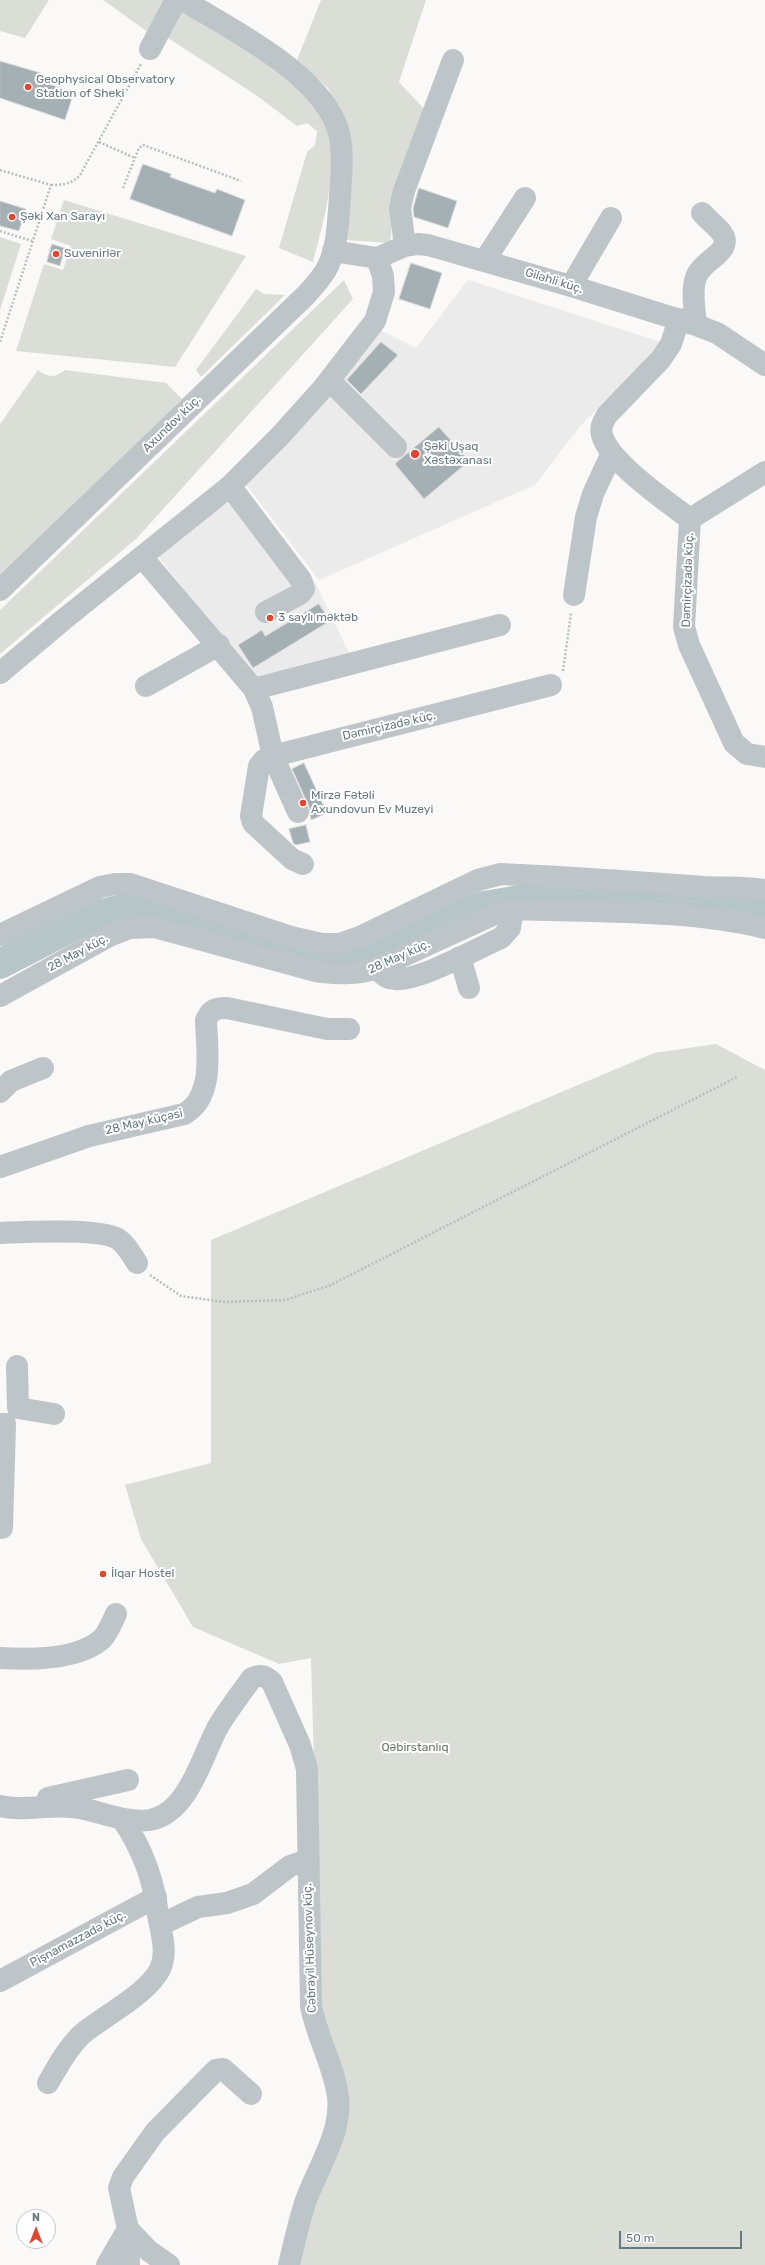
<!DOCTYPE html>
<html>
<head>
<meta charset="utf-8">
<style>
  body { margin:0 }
  #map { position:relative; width:765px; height:2265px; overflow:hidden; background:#faf9f7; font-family:Rubik,sans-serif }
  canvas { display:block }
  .north { position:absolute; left:16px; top:2209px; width:40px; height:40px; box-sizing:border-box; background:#fff; border:1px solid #c1c9cd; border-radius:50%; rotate:0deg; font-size:11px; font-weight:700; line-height:16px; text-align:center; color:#657982 }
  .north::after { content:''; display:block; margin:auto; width:14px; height:18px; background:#e14630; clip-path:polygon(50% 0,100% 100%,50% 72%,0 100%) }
  .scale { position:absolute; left:619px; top:2231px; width:123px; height:18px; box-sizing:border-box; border:2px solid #657982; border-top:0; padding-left:5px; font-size:12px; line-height:14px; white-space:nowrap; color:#657982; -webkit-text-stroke:3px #fff; paint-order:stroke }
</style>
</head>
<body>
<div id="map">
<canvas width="765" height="2265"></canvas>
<div class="north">N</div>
<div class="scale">50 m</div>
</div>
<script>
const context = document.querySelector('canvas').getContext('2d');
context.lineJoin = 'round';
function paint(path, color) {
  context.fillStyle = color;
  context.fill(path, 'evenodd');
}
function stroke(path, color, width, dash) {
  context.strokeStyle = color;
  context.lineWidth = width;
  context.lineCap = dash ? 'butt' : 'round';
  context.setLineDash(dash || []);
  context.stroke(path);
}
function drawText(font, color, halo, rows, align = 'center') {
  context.font = font + ' Rubik,sans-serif';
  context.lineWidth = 4;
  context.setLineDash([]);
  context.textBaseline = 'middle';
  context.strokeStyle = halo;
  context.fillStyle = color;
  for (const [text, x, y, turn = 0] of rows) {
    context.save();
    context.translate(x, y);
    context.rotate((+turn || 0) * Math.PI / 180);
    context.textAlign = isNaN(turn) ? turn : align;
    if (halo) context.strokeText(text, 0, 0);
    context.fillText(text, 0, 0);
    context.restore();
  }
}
paint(new Path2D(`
  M468,280L664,343L581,425L535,485L319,580L245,483L378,329L416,348Z
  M241,485L315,582L350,655L257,683L159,557Z`), '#ebebeb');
paint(new Path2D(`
  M0,0H49L25,38L0,31Z
  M103,0H166L149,33Z
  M321,0H426L399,82L425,110L396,186L390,243L346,240L342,115L328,88L297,60Z
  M182,11C221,35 316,82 327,127C339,171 324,219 313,262L279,248L307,152L315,145L317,131L307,123L297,126L256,95L168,38Z
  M64,200L246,256L175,367L16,351L44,264L63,270L71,246L51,239Z
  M0,237L21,244L0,310Z
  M344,280L353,299L137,538L0,654V610Z
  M256,289L264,294L285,295L201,377L196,370Z
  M38,370C49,378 54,378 65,370L166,383L182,399L0,576V424Z
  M716,1044L765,1070V2265H299L326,2167L346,2123L321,2008L311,1658L279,1664L193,1627L141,1539L125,1485L211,1463V1240L654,1053Z`), '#daded7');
stroke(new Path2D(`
  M0,964L93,916L130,907L154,910L298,954L349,958L410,936L484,906L532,898L689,901L765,909`), '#b6c5c7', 30);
const building = new Path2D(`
  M0,61L41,73L39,81L74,92L65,120L0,98Z
  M143,164L171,174L170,177L215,193L217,189L245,200L232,236L130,199Z
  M419,188L457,201L448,228L414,217L413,209Z
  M0,201L26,209L19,231L0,226Z
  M52,244L65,248L60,266L47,262Z
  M411,263L442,273L430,309L399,299Z
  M381,342L398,355L361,394L347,380Z
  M439,427L469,461L424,499L395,464Z
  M319,604L330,621L253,668L238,645L262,630L265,636Z
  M304,763L327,813L311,820L309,807L292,769Z
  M306,825L310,842L296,845L293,843L289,829Z`);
paint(building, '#a5b0b5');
stroke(building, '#dbdbda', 1);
stroke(new Path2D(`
  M99,142L135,158
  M0,170L51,185L0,342
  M51,185C63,185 72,184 80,175L141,64
  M123,188L139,148L143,145L241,181
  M0,231L32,241
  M563,671L571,613
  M150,1275L181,1296L224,1302L285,1300L331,1285L737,1077`), '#b9bec0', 2.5, [2, 2]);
stroke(new Path2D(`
  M150,49L176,0
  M405,246L400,208L404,191L453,60
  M333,251L377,258L405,246L418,244L428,245L571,286L696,325L717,333L765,365
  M485,260L525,198
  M571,286L611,218
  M679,319L671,344L661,359L607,415C603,422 600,427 602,435C609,462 667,502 690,519L684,627L689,645L734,743L747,754L765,757
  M696,325C695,310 690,287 698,273C702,267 708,262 713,258C738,239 718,230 702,213
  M330,381L396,447
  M230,486L301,580L304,589L300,594L266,612
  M690,519L765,472
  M142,557L254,689L262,707L273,756L264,760L259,766L251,816L253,823L292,859L303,864
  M0,590L306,295C314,286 323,277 328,266C338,246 338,219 340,197C341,176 344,154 339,133C324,75 232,30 183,0
  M574,595L586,517L593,494L612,453
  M0,673L63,620L230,486L280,436L324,387L375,321L384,292L383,276L377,258
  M146,686L219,645
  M254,689L500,625
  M298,812L273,756L551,685
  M0,935L100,887L115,884H130L291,937L322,944H340L360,937L478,880L501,874C569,877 637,882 704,887C725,888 745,887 765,890
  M460,957L469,988
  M377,968C382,974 386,979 395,979C418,982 478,948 501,938L510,928L513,909
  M0,996L109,936L129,928L154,927L315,971C337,974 356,975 377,968L497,913L513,909C594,912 687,909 765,928
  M0,1092L11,1081L43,1068
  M0,1167L89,1136L184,1114C215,1097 207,1050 206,1020C211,1009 216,1008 227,1008L327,1029H349
  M0,1233C23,1232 101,1228 118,1239C126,1244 131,1254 137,1263
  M17,1366L18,1408L54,1414
  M0,1424H5L2,1528
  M0,1658C31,1660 78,1660 102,1639C108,1633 112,1622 116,1614
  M48,1798L128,1780
  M0,1806C23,1812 49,1804 73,1807C99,1810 124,1824 150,1820C189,1813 202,1755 219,1725C229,1709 241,1693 252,1678C261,1674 265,1676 272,1682L300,1745L307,1769L311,2006C317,2038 334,2065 338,2097C342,2133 318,2167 306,2200C299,2221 294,2244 289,2265
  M160,1925L198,1907L227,1903L253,1894L290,1866L307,1860
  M0,1981L156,1897
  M48,2083C58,2066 67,2049 81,2035C102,2017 149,1993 160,1969C168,1952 161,1932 158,1915C154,1880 142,1848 122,1819
  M128,2229L129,2265
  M107,2265L128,2229
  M169,2265L149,2251L128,2229L119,2188L123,2177L155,2132L216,2070L223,2069L251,2094`), '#bec5c8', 22);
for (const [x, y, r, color] of [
  [28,87,4,"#e14630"],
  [12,217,4,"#e14630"],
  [56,254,4,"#e14630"],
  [415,454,5,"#e14630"],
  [270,618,4,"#e14630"],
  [303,803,4,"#e14630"],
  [103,1574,4,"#e14630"]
]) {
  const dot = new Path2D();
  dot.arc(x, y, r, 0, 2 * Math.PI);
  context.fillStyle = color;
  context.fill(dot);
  stroke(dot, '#fff', 1.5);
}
drawText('12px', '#657982', '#fff', [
  ["Geophysical Observatory",36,80],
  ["Station of Sheki",36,94],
  ["Şəki Xan Sarayı",20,217],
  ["Suvenirlər",64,254],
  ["Şəki Uşaq",424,447],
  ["Xəstəxanası",424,461],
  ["3 saylı məktəb",278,618],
  ["Mirzə Fətəli",311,796],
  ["Axundovun Ev Muzeyi",311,810],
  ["İlqar Hostel",111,1574]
], 'left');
drawText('12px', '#657982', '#fff', [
  ["Giləhli küç.",554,281,17],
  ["Axundov küç.",172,424,-44],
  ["Dəmirçizadə küç.",688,580,-88],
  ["Dəmirçizadə küç.",389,726,-13],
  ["28 May küç.",78,953,-28],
  ["28 May küç.",399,957,-24],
  ["28 May küçəsi",144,1122,-13],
  ["Pişnamazzadə küç.",78,1939,-28],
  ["Cəbrayil Hüseynov küç.",310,1948,-92]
]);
drawText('12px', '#6a7a64', '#fff', [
  ["Qəbirstanlıq",415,1748]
]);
</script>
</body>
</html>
